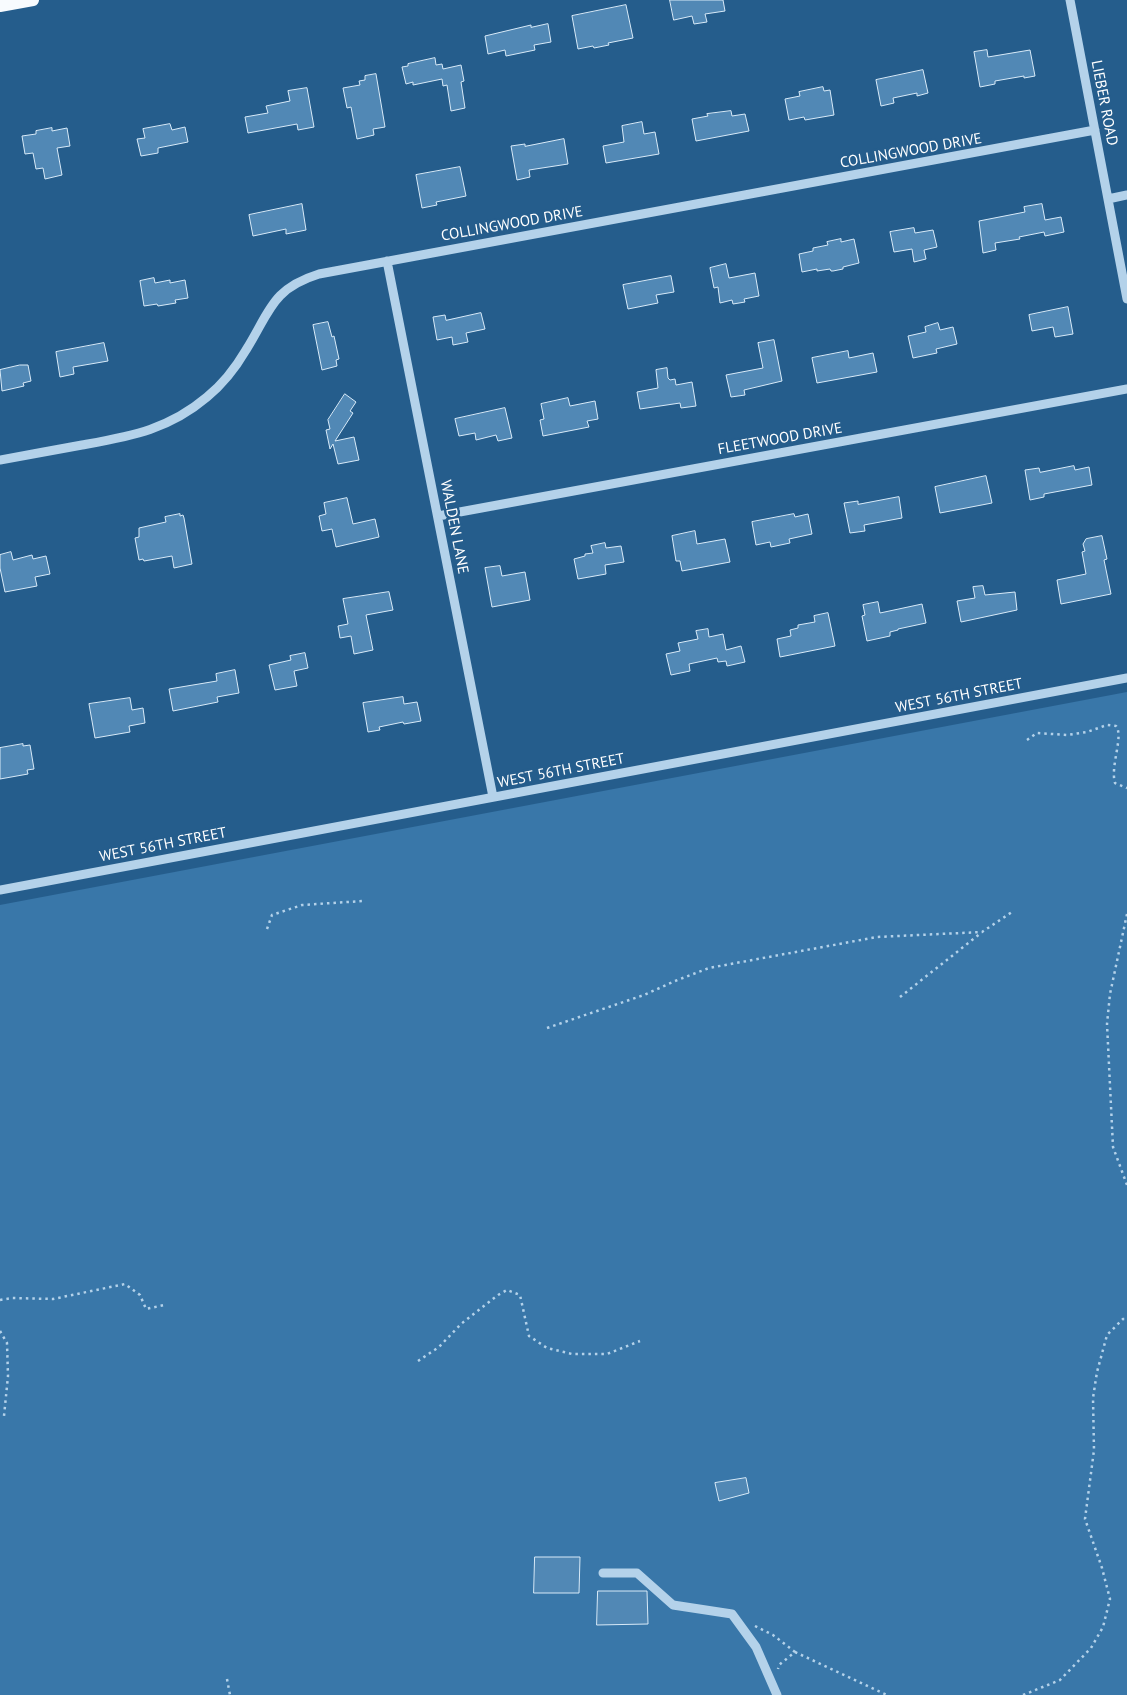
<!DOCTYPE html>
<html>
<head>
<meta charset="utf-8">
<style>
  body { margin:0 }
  canvas { display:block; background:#255d8c }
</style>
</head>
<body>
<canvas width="1127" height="1695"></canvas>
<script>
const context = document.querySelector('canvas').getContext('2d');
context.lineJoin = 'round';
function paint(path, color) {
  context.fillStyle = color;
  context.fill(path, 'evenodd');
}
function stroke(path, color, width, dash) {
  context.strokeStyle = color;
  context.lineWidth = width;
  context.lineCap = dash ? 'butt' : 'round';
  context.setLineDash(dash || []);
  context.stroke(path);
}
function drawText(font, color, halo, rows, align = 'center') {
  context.font = font + ' "PT Sans",sans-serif';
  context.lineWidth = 5;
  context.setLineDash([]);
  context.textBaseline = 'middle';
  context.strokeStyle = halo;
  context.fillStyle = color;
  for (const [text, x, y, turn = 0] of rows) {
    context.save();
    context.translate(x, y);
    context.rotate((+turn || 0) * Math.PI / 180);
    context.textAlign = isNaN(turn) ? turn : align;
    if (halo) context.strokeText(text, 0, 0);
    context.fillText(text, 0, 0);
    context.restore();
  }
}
paint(new Path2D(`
  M1127,692V1695H0V905Z`), '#3977a9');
const building = new Path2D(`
  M670,0H723L725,11L705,14L707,22L694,24L692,16L674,20Z
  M626,5L633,38L608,43L609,45L594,48L593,46L578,49L572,16Z
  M548,24L551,42L534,45L535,50L506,56L505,50L488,54L485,36L531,25V27Z
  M987,50L988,57L1030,50L1035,76L1024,78V76L995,81V84L980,87L974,52Z
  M435,58L436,65L442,64L443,69L461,65L464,81L461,82L465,108L451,111L447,85L443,86L442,79L413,85V82L406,84L402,67L408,66V64Z
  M923,70L928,93L917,96V93L893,98L894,103L881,106L876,80Z
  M376,74L385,127L373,129L374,135L357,139L351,107L347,108L343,88L360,85L359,81L365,80V76Z
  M823,87L824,91L830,90L834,115L805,120L804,117L789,120L785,99L800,96L799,92Z
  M307,88L314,127L298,130L297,124L248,133L245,117L268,113L266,106L290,101L288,91Z
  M731,111L732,116L745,114L749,131L696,141L692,119L708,116L707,114Z
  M642,122L644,134L655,132L659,154L606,163L603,146L624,142L622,126Z
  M170,124L172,130L185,127L188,142L158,148V153L141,156L137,139L145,138L143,129Z
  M52,128V131L67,128L70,146L57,148L62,175L45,179L43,168L36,169L33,153L25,154L22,136L36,134V131Z
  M564,139L568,164L529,170L530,177L517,180L511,146L525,144V146Z
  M460,167L466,196L436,202L437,205L422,208L416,175Z
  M302,204L306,230L286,234V229L253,236L249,215Z
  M1042,204L1045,220L1061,217L1064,232L1045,236L1044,232L1019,237L1020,239L995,243L996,250L983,253L979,221L1025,212L1024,207Z
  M914,228L915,233L933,230L937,247L924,250L926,259L914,262L912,249L894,252L890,232Z
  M841,239V242L854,239L859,263L843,267V269L833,271H831L830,269L817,271V269L802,272L799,254L813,251V248L828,245L827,242Z
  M726,264L729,278L755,273L759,296L744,299L745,302L733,304L732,300L720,303L718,287L714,288L710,268Z
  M671,276L674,292L656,295L658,303L628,309L623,285Z
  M154,278L155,283L170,280V283L185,280L188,298L175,300L176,303L158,306L157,304L144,306L140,281Z
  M1068,307L1073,334L1055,337L1053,327L1032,331L1029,315Z
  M481,313L485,329L466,333L468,342L453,345L452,337L437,340L433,317L445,315L446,320Z
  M328,322L332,337L334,336L339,359L336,360L337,366L322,370L313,325Z
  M938,323L940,330L953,327L957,344L936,349L937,353L913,358L908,336L926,332L925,327Z
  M774,340L782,381L744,390L745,395L731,397L726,375L763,368L758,343Z
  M104,343L108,361L73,367L74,374L60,377L56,352Z
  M848,351L849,358L873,353L877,372L817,383L812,358Z
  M20,365H28L31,381L23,383L24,386L2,391L0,370Z
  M667,368L668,378L670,380L675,379L676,385L692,382L696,406L681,408L680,403L640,409L637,392L658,388L656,370Z
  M345,394L356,402L350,411L353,413L335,441L354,437L359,460L338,464L333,444L330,449L326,430L330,429L328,420Z
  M568,398L570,406L595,401L598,419L587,421L589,427L543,436L540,420L544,419L541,404Z
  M505,408L512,438L498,441L496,435L476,440L475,433L459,436L455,419Z
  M1074,466L1075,470L1089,467L1092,485L1044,494V497L1030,500L1025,470L1039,468L1040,472Z
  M986,476L992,503L940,513L935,487Z
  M899,497L902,518L864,525L865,531L850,533L844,503L858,501V504Z
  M347,498L353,524L375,519L379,537L336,547L332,529L322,531L319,516L326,514L324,503Z
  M180,514V516L183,515L184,518L192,564L174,568L172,556L144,561L143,559L139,560L135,538L139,537V528L166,522L165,517Z
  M794,514L795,517L808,514L812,534L789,539L790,543L771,547L770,542L756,545L752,522Z
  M695,531L697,544L725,539L730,562L682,571L680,561H676L672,536Z
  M1102,536L1107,559L1104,560L1111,594L1061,604L1057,580L1086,574L1082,552L1085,551L1083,544L1086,539Z
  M605,543L606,548L621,546L624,562L605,565L606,574L578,579L574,559L585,556V554L593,553L591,546Z
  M11,552L13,560L32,555L33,559L46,556L50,574L35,577L37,586L5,592L0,568V555Z
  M500,566L502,576L525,572L530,600L492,607L485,568Z
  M983,586L985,595L1015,592L1017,610L961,622L957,601L975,598L973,587Z
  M389,592L393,610L366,615L373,650L354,654L351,636L340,638L338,626L348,624L343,599Z
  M878,602L880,613L922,604L926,623L898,629V630L890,632V636L867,641L862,616L865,615L863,605Z
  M828,613L835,646L780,657L777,639L791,636L790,630L798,628V625L815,622L814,616Z
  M708,629L709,637L723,634L726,650L741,646L745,662L727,666L726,661L718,662L717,658L689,664L690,671L671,675L666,654L680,651L678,643L698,639L696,631Z
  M305,653L308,668L294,671L297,686L275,690L269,665L291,660L290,656Z
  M235,670L239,693L217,697L218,702L173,711L169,689L217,681L216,674Z
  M403,697L404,704L417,702L421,721L404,724L403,722L379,727L380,730L368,732L363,703Z
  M130,698L132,710L143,708L145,723L129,726L130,732L95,738L89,704Z
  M23,744V746L30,745L34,769L27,770L28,774L0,779V748Z
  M746,1478L749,1493L719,1501L715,1483Z
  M535,1557H580L579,1593H534Z
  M598,1591H647L648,1624L597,1625Z`);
paint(building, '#5188b5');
stroke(building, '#d8eaf8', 1);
stroke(new Path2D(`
  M1027,740L1037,733L1067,735L1087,732L1107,725L1116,726C1124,736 1110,766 1115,783L1127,788
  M1127,914L1110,994L1107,1024L1113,1147L1127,1185
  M267,929L272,915L302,905L363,901
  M900,997L981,933
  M547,1028L644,995L675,981L709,968L877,937L982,932L1012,912
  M0,1300L12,1298L53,1299L125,1284L140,1295L146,1309L164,1305
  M0,1331L7,1343L8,1376L4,1416
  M418,1361L439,1347L461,1324L498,1295L507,1290L520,1295L529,1336L547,1348L572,1354H607L640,1341
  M755,1626L773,1635L795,1652L779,1665L778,1669
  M795,1652L887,1695
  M227,1679L230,1695
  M1023,1695L1060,1680L1091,1648L1103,1627L1110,1599L1102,1568L1085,1519L1094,1450L1093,1398L1097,1372L1107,1335L1123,1319H1127`), '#b4d2ea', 2.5, [2.5, 4]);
stroke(new Path2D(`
  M1070,0L1127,299
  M1108,199L1127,195
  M387,261L493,797
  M0,460C27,455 55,450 82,445C131,436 168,430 207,397C223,384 236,367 246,350C270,312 271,289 319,274L1095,130
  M438,516L1127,389
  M0,890L1127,678
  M603,1573H637L673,1605L732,1614L756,1647L777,1695`), '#b4d2ea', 9);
stroke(new Path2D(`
  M0,6L33,0`), '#f8fbfe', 12);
drawText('15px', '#fff', '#255d8c', [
  ["LIEBER ROAD",1104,103,79],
  ["COLLINGWOOD DRIVE",911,151,-10],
  ["COLLINGWOOD DRIVE",512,224,-10],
  ["FLEETWOOD DRIVE",780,439,-10],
  ["WALDEN LANE",454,527,79],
  ["WEST 56TH STREET",959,696,-11],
  ["WEST 56TH STREET",561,771,-11],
  ["WEST 56TH STREET",163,845,-11]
]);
</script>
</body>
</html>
